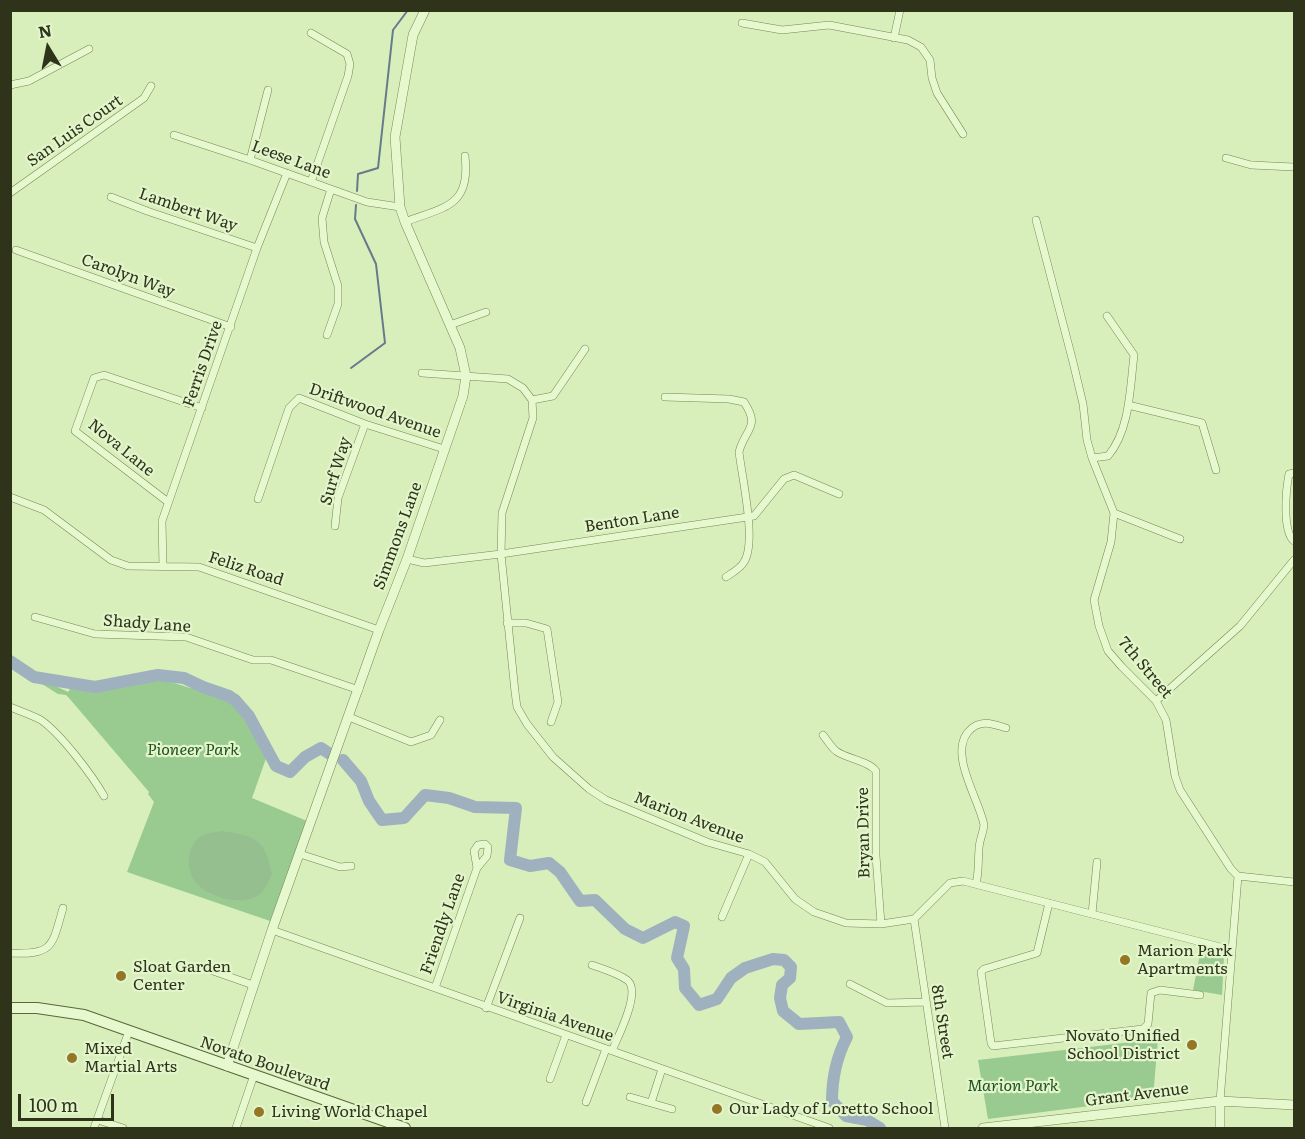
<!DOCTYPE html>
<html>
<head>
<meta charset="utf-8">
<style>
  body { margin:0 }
  #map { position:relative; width:1305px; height:1139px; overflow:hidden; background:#d8eebb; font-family:Literata,serif }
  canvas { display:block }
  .frame { position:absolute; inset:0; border:12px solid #2e331a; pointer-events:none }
  .north { position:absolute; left:18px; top:18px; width:60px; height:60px; -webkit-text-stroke:4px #e2f5cb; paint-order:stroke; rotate:350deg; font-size:16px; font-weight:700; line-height:24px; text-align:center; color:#2e331a }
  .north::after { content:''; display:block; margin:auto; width:21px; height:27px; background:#2e331a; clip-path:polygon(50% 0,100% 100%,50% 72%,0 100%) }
  .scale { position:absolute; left:18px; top:1094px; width:96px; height:27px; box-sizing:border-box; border:3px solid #2e331a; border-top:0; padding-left:8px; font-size:18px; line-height:21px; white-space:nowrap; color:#2e331a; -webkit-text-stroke:4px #e2f5cb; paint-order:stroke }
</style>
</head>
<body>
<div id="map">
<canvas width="1305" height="1139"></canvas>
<div class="frame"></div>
<div class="north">N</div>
<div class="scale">100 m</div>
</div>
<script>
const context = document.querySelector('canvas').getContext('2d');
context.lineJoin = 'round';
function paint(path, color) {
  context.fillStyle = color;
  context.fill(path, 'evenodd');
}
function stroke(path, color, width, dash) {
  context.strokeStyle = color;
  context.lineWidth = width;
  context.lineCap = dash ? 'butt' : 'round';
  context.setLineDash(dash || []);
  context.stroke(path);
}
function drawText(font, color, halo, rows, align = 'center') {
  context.font = font + ' Literata,serif';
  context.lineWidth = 4.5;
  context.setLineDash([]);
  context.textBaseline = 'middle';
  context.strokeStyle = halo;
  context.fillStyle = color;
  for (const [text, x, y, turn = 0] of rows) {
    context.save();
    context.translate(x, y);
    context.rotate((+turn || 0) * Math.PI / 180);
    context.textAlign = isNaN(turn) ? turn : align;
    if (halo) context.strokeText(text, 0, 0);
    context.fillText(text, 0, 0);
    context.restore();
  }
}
paint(new Path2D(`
  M10,664L68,692L73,685L81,686L144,679L168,681L190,688H214L235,700L248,724L262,733L269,750L252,798L307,821L270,921L127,872L154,802L148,794L149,792L69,698L66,695L58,694Z
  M1201,949L1224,956L1222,995L1193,990Z
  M1158,1039L1153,1098L988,1119L978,1060Z`), '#99cb90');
paint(new Path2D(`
  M222,831C256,836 265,839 272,874C269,880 266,889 260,894C244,907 209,898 196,883C185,870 186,842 204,835C209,832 217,832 222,831Z`), '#96bf90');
stroke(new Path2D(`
  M357,191L358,174L378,168L393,30L408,10
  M351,368L385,343L376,264L355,219L356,205`), '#677a8b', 2);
stroke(new Path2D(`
  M10,661L34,677L95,687L158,675L184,678L203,687L229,696L235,700L249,716L276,766L290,772L305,757L321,748L330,754
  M343,760L361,781L369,801L382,820L404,818L425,795L449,798L475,807L516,808L510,860L530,866L549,863L560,872L580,901L595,900L625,929L643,938L675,922L684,926L677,958L684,969L685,988L699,1005L717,999L731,978L745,968L773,959L784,960L791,967L790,978L782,985L780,998L783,1011L799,1024L839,1022L847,1037C836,1058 832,1077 832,1101L846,1116L867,1120L880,1128`), '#9fb1be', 12);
const minor = new Path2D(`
  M742,23L782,30L829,25L908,40L921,47L930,60L932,78L937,93L963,134
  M311,33L347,54L350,64L348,76L311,182
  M894,38L900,10
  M10,85L29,81L89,49
  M174,135L250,160L367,202L400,207
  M1226,158L1251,165L1294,167
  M250,160L268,90
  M10,193L144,98L151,86
  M111,197L147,211L257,248
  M1036,220L1073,362L1083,404L1087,440L1092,458L1114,513L1111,542L1094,600L1099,626L1108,651L1122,667L1156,701L1166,720L1175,776L1180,790L1231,869L1238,876L1220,1101
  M405,222C444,207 471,207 465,156
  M16,250L231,327
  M450,325L486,312
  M327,335L338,304V286L324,242L322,218L331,189
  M422,373L508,379L523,388L532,400L533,418L502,513L501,554L515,692L517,707L527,724L553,757L589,789L606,800L707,842L749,854L765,862L795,899L814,912L846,923L881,924L914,919L950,883L963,881L1232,950
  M665,397L729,399L744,402C761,428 745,428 739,452C742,478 757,542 744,562C741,568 732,573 726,577
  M532,400L553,396L585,349
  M1128,405L1202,423L1216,470
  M1092,458L1108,456C1130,430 1130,388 1134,355L1107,316
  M1294,473L1289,474C1286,489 1282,531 1294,541
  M10,497L44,510L111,560L128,566L199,567L379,630
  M258,499L289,408L299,398L365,424L444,449
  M168,502L75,431L94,378L104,375L202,408
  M1114,513L1180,539
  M335,526L338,498L365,424
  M407,559L424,563L501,554L754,516L784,479L794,475L839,494
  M163,567L162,521L257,248L287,173
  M35,617L95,634L186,637L253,660H271L359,690
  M507,623H526L547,629L558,702L551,722
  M1156,701L1240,626L1294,560
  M10,707C20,711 32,715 41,720C61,734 92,775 104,796
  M349,717L411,742L431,735L440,720
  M823,735C827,740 831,747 836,751C847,759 869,761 876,771V856L881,924
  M300,854L340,867L351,866
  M1238,876L1294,882
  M976,884C979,872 978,861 979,849C979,841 983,834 984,825C979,799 949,755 968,732C979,719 991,723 1006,728
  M1049,903L1037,953L984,969L981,972L991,1043L993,1046L1143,1029L1148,1024L1151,993L1160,990L1200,995
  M1092,914L1097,862
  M722,917L749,854
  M914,919L945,1128
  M272,930L829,1128
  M10,953C54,955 52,946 63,908
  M592,965C603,969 617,973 627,980C642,991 618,1036 612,1051
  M213,971L253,985
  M850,984L887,1003L926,1002
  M435,988L477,868L487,856L488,847L485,844L478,845L474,851L477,868
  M486,1008L520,918
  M550,1079L566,1035
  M630,1097L651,1103L662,1069
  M586,1102L606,1049
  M651,1103L672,1109
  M98,1120L123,1128
  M94,1128L129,1031
  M236,1128L254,1075`);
const tertiary = new Path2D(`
  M227,1066L272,930L379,630L407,559L463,396L466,376L460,348L405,222L400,207L395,137L413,35L425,10
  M1220,1101V1128
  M983,1128L1220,1101L1294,1105`);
const secondary = new Path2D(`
  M10,1008H37L84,1015L405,1128`);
stroke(minor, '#788555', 8);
stroke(tertiary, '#788555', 10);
stroke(secondary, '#5b6639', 12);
stroke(minor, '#e6f9ce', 7);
stroke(tertiary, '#e6f9ce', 9);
stroke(secondary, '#e6f9ce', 10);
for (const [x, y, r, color] of [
  [1125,960,6,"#947625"],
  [121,976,6,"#947625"],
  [1192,1045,6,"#947625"],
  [72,1058,6,"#947625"],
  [717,1109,6,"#947625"],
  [259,1112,6,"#947625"]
]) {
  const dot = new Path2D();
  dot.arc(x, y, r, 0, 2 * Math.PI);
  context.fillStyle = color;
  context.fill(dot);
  stroke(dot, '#e2f5cb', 2);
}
drawText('16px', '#2e331a', '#e2f5cb', [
  ["San Luis Court",75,131,-35],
  ["Leese Lane",291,160,20],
  ["Lambert Way",188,210,19],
  ["Carolyn Way",128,276,20],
  ["Ferris Drive",203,364,-71],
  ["Driftwood Avenue",375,411,19],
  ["Nova Lane",121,448,39],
  ["Surf Way",336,471,-73],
  ["Benton Lane",632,520,-9],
  ["Simmons Lane",398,536,-70],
  ["Feliz Road",246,569,18],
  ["Shady Lane",147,624,4],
  ["7th Street",1145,668,50],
  ["Marion Avenue",689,818,21],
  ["Bryan Drive",864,833,-91],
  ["Friendly Lane",443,924,-71],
  ["Virginia Avenue",555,1017,19],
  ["8th Street",942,1022,81],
  ["Novato Boulevard",265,1064,19],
  ["Grant Avenue",1137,1095,-7]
]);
drawText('italic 16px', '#215021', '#e2f5cb', [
  ["Pioneer Park",193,750],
  ["Marion Park",1013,1086]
]);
drawText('16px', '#2e331a', '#e2f5cb', [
  ["Marion Park",1137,951],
  ["Apartments",1137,969],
  ["Sloat Garden",133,967],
  ["Center",133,985],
  ["Novato Unified",1180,1036,"right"],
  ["School District",1180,1054,"right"],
  ["Mixed",84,1049],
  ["Martial Arts",84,1067],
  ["Our Lady of Loretto School",729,1109],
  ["Living World Chapel",271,1112]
], 'left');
</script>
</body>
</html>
